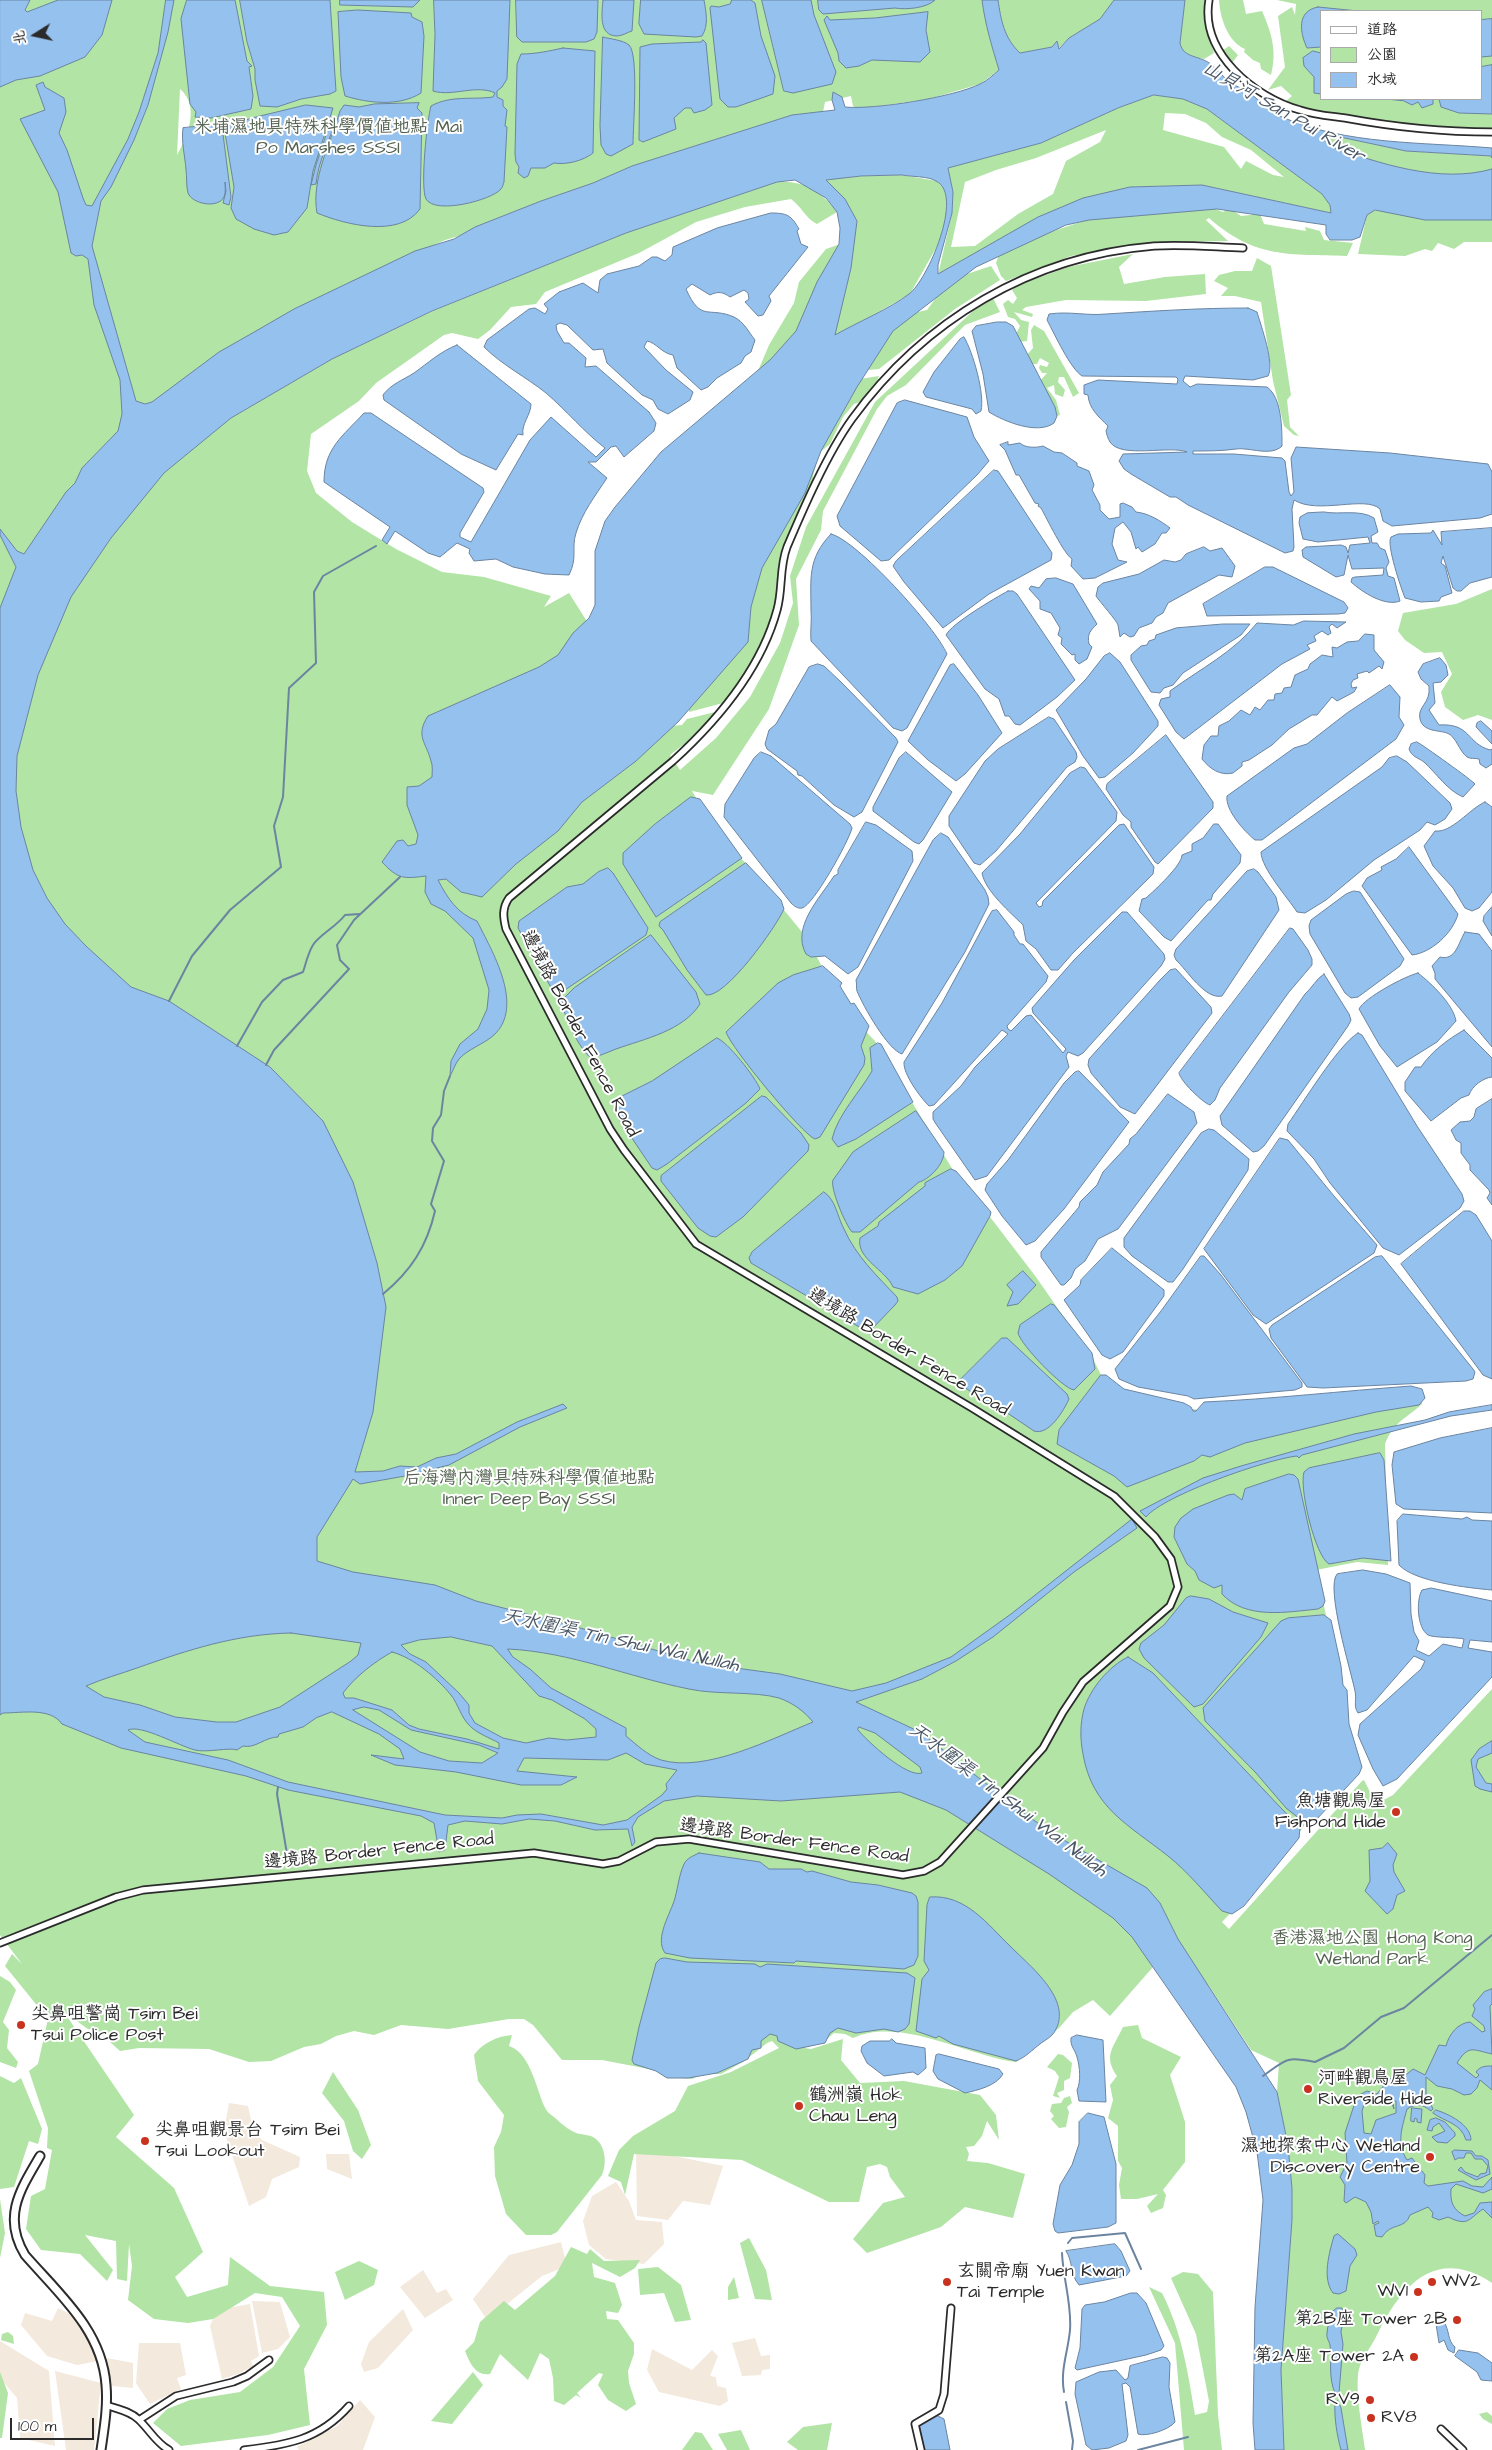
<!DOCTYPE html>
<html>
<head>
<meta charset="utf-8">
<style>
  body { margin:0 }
  #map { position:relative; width:1492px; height:2450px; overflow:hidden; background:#fff; font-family:"Architects Daughter","LXGW WenKai TC",sans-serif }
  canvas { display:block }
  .legend { position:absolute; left:1320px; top:10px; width:162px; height:90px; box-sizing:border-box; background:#fff; border:1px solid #aaa; margin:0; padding:6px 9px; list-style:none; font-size:15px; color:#2b2b2b }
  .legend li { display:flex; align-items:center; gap:10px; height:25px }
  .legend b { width:25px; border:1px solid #aaa }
  .north { position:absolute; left:10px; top:10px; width:50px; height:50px; -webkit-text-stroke:4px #fff; paint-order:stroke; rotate:260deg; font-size:14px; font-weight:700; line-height:20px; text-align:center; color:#2b2b2b }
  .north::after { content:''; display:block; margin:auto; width:18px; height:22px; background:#2b2b2b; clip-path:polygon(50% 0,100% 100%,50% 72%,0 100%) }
  .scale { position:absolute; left:10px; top:2418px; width:84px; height:22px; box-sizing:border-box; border:2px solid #2b2b2b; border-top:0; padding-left:6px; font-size:15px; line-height:18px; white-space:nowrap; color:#2b2b2b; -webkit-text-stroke:4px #fff; paint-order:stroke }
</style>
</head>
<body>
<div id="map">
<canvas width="1492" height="2450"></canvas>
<ul class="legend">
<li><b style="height:6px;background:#fff"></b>道路</li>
<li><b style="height:14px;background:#b1e4a5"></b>公園</li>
<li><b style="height:14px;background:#95c1ef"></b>水域</li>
</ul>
<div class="north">北</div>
<div class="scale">100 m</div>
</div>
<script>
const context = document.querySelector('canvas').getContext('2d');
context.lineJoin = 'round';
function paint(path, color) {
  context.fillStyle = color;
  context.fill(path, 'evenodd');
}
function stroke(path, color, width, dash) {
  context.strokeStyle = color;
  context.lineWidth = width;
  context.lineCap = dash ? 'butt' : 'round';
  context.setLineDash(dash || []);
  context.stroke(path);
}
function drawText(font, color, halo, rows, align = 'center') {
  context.font = font + ' "Architects Daughter","LXGW WenKai TC",sans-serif';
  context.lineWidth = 4;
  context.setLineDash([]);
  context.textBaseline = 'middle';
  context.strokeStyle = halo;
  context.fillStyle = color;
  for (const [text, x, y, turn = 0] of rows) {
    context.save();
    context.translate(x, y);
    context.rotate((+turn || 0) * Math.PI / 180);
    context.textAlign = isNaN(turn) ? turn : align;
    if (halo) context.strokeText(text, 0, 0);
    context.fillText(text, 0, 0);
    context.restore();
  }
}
paint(new Path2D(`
  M229,2103L248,2106L253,2129L262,2140L300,2157L299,2167L272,2179L266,2197L249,2206L224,2131Z
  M636,2148L723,2166L710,2205L683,2201L668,2220L637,2216Z
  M326,2154H349L352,2179L327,2169Z
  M616,2182L629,2201L636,2220L662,2222L664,2244L644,2264L606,2259L589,2245L583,2221L592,2196Z
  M561,2242L567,2266L542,2276L487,2320L473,2299L509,2255Z
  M423,2270L437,2293L446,2289L453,2300L425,2318L400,2287Z
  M252,2301L280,2302L290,2337L278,2349L262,2353Z
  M250,2304L259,2356L251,2361L253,2366L238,2374L222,2379L210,2326L217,2310Z
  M58,2308L74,2316L89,2335L98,2361L77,2365L47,2356L21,2325L25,2313L52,2321Z
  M403,2309L413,2330L378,2368L364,2372L361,2364L369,2342Z
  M755,2338L761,2356L770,2355V2369L762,2370L761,2375L742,2376L732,2343Z
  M0,2341L49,2371L55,2446L20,2438L17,2398L0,2378Z
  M139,2343H180L186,2375L177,2378L181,2389L150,2404L136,2383Z
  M652,2349L692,2370L712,2350L718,2356L710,2376L716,2377L717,2386L726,2388L728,2401L720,2406L659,2392L647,2370Z
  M107,2358L133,2363V2388L112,2386Z
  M55,2371L101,2383L94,2450H66Z
  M360,2400L375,2417L363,2450H299L297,2447L337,2426Z`), '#f3e9dc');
paint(new Path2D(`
  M0,0H982C985,24 992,47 999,70L980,84L929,99L858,109L853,106L851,96L825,102L823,112L792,115L632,166L593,183L541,201L475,227L466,234L445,240L308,303L196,369L226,421L332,359L433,311L626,233L777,182C803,180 821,191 837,212L817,224C805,218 802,207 791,199L745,207L696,222L639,253L545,292L536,304L511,307L490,330L478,339L452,333L444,335L376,383L359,401L311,434L307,471L316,493L352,522L396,549L442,572L484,577L551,596L544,607L569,593L593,631L671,726L682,725L687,719L715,712L706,732L683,745L670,755L680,770L716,738L750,697L780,643L793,603L790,576L806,527L875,402L973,311L993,298L1000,312L965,325L906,385L887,396L877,409L823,511L821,530L796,579L799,625L769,709L713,795L692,791L709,819L807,938C824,972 848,1014 875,1041L959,1180L974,1196L1036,1277L1093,1359L1103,1379L1113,1388L1159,1402L1203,1411L1422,1396V1404C1406,1419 1394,1421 1385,1444L1388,1565L1357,1562L1316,1570L1333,1647L1311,1817L1268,1874L1222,1922L1229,1929L1362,1781L1364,1780L1376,1804L1393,1795L1492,1689V2283C1435,2245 1400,2287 1376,2337C1371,2347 1359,2362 1358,2374C1356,2398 1362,2426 1365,2450H1284L1281,2370L1292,2220V2189L1288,2145L1277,2092L1279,2063L1251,2050L1209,1986L1151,1965L1153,1967L1110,2016L1093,2000L1073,2012L1059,2028L1016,2062C968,2056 900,2016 853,2038L845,2034L834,2033L822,2043L804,2048L811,2049L843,2039L841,2060L860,2083L904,2081L980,2095L996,2115L999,2140L987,2121L982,2136L974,2146L966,2147L969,2154L967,2161L988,2163L1025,2174L1013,2218L965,2207L941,2227L867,2253L853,2239L883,2203L905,2197L890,2177L887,2167L880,2164L867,2167L859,2202H829L742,2160L634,2154L625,2195L621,2182L608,2176L619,2150L633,2136L675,2111L688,2086L731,2072L779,2048L772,2041L767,2043L743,2062L721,2074H703L692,2079L666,2077L654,2070L602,2060H562L533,2025L524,2019H509L448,2029L401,2025L374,2035L354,2031L336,2036L321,2044L304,2047L271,2061L249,2062L209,2049L139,2048L120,2051L98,2031L88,2029L64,2012L134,2115L116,2137L174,2188L203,2252L175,2277L187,2297L228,2285L230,2257L270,2286L324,2292L327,2325L304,2369L310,2425L268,2435L181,2446L153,2423L167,2409L190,2400L240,2392L273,2367L300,2326L282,2297L255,2293L213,2319L188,2323L154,2319L128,2300L132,2266L129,2244L127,2281L117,2279L116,2241L85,2235L113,2270L107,2281L80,2254L41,2250L26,2229L31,2196L45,2189L52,2150L47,2148L48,2128L29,2071L38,2064L48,2019L5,1966L12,1954L22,1964L0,1935ZM180,89C200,106 188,136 177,155ZM144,96L148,105L135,137Z
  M998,0H1114L1100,19L1069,38L1058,49L1057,42L1052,47L1020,53C1004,38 1001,20 998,0Z
  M1185,0H1205V24L1214,53L1204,59C1193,57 1182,55 1180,43Z
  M1219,0H1243L1246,14L1262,11C1272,34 1277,51 1271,75L1261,69L1260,63L1253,60L1244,52L1245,49C1228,42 1220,18 1219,0Z
  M1277,0H1492V130L1464,128V134L1427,127H1386L1303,109L1286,101L1292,96L1281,86L1268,90L1285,67L1278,16L1292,7L1295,15L1296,4ZM1321,11H1481V99H1321Z
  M1229,46L1238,55L1232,63L1222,51Z
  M1154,95L1183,99L1207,109L1322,194L1330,205L1331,213L1202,185L1130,187L982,250L938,275L952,213L953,192L948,168L1041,143L1118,108ZM1165,113L1185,114L1206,123L1222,137L1251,150L1284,177L1273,175L1246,161L1241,169L1224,147L1163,130ZM1106,130L1100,142L1066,161L1053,194L1018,214L975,246L951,247L965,182L996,170L1036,158Z
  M1326,134L1406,151L1492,156V185L1425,180L1329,146L1324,142L1322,137Z
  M902,175L937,181L946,191L947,216L940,241L910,294L832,338L857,221L825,180L861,176Z
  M1208,206L1223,212L1230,208L1241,216L1260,214L1264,224L1306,231L1305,227L1320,231L1324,240L1353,243L1347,256C1290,254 1255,259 1209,218L1206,220L1228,241L1153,242L1071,256L1006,281L1001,276L996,263L1000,252L1029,239L1096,217Z
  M1383,210L1425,220H1492V242H1464L1454,249L1438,243L1432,251L1425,249L1405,256L1358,254L1367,215L1371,211Z
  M849,241L808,331L755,378L769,345L794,303L799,282L826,249Z
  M1133,254L1119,267L1124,284L1165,277L1205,274L1206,294L1146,301L1066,300L1026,307L1022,310L1033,314L1032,317L1014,312L1021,320L1029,322L1027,341L1020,342L1015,336L1020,326L1015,319L1008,317L1003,304L1008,300L1013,304L1017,298L1012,290L1018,285L1068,267Z
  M1257,258L1271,266L1291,395L1287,400L1290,427L1299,436L1294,435L1284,426L1273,381L1261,302L1235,296H1221L1228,288L1214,281L1219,275L1235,271H1252Z
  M991,266L1000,280L955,309L879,369L846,372L904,315L927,310L949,280Z
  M1034,325L1044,331L1079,393L1073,397L1064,377H1059L1058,382L1065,390L1063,397L1055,394L1054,385L1047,388L1056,400L1060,415L1053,417L1039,382L1047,373H1042L1039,368L1040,365L1047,367L1049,363L1040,358L1037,364H1030L1026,356L1033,348L1031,330Z
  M879,376L870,399L854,404L843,417L830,444L819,453L813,476V489L783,547L776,610L740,688L723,703L689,712V704L847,381Z
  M1492,589V720L1478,715L1463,720L1445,707L1441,692L1452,674L1442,652L1424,653L1405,640L1398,631L1403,613L1456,604Z
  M0,1976L10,1982L16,1990L3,2022L9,2030L7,2048L18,2062L16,2068L0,2062Z
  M1138,2025L1142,2038L1181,2057L1170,2075L1185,2122V2162L1163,2190L1166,2195L1163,2208L1151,2213L1147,2206L1158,2194L1137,2199H1121L1119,2185L1122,2168L1118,2161V2126L1108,2118L1113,2100L1110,2085L1117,2076C1103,2056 1113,2048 1123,2027Z
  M512,2035L509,2046C535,2054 538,2106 550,2114C557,2119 565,2128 574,2132C580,2135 587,2134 593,2137C606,2144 607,2164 602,2175L557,2232L551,2235H526L506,2214L495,2176L494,2147L501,2132L504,2115L478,2081L474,2055C482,2043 498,2036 512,2035Z
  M1058,2054L1063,2055L1072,2063L1070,2078L1064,2081V2090L1057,2093L1060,2098L1053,2096L1059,2077L1055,2071L1047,2067Z
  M333,2072L358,2110L371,2145L362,2159L353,2151L344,2121L322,2093Z
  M0,2076L14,2083L21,2078L42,2129L38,2144L29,2141L14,2187L0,2189Z
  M1070,2096L1072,2103L1067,2107L1069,2112L1066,2127L1059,2128L1051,2119L1054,2116L1050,2111L1052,2104L1061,2103L1064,2098Z
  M0,2199L5,2233L0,2258Z
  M749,2238L766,2270L772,2300L755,2299L740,2243Z
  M571,2247L587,2254L590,2249L604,2261L640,2260L635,2268L620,2277L592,2263L594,2277L615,2283L622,2305L618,2313L606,2311L607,2319L618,2320L634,2343V2354L628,2371L629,2383L636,2404L626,2411L608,2400L598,2385L603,2374L599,2373L577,2393L581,2398L576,2395L564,2405L554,2401L553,2378L549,2359L540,2353L528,2380L500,2354L490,2374C475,2376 470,2363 465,2351L474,2342L480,2322L504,2301L515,2310L555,2276Z
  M359,2261L378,2270L374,2285L345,2300L335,2272Z
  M658,2267L681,2285L691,2320L675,2322L664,2293L640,2295L638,2269Z
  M1183,2272L1198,2274L1213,2292L1218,2415L1222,2450H1184L1175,2343L1149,2287L1162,2293C1182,2332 1188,2373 1195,2415L1207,2412L1209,2401L1196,2334L1171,2278Z
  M734,2277L739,2298L728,2300V2287Z
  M8,2332L13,2336L14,2344L1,2340L2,2334Z
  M0,2372L8,2393L2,2438H0Z
  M473,2372L483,2385L452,2424L431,2421Z
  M1487,2412L1492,2416V2424L1483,2419L1479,2414Z
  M832,2423L827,2450H798L787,2442L803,2427Z
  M741,2430L750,2450H727L718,2434Z
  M695,2432L702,2433L713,2450H682Z`), '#b1e4a5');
const water = new Path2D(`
  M0,0H30L25,10L27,12L58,0H112L102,35L85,57L40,76L16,80L0,87Z
  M166,0H174L168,32L148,105L134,140L111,187L101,201L92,246L136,401L145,404L152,402L219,352L256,331L294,309L415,251L454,239L475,227L541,201L593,183L632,166L792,115L835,110L832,100L833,92L842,97L845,107C874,110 954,97 980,84C987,81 993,75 999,70C992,47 985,24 982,0H998C1001,20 1004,38 1020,53L1052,47L1057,41L1059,49L1069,38L1100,19L1114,0H1185L1180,43C1183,59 1201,55 1212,65C1218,70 1224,78 1231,83C1237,87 1245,89 1251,94C1261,102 1270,111 1282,117C1346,145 1423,142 1492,148V158L1491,156L1406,151L1326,134L1322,137L1329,146C1379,163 1439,184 1492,169V220H1425L1375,210L1367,215L1360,237L1352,240H1330L1326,234V225L1217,209L1089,220L1066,225L976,267L893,331L857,387L821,451L805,493L762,568L751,607L748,642L678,722L636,761L582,802L558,831L516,864L482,897L461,892L446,879L438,880C448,899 457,913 477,921C492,951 525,1006 494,1035C484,1044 468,1049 459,1059C455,1064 453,1071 450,1076L451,1061L460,1044L478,1029L487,1009L489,990L473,938L445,911L431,904L425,892L426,876C403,879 398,879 382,862L397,841L403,840L408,846L416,844L418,835L407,805V787L419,786L432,777C432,772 433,766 431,761C426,742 415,736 428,716L539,667L558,655L573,633L589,618L595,605V551L605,521L615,507L661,452L770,360L796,331L817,282L839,244L840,228L837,212L826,198L795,180L777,182L626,233L432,311L332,359L231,418L164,473L111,538L71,597L38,675L17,756L16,791L21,827L33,870L47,898L65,924L86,946L131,987L169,1001L270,1067L323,1121L353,1182L377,1263L386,1307L373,1412L355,1472L383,1471L400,1466L417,1467L436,1458L456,1454L517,1422L563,1404L567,1408L520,1427L449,1465L405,1476L360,1484L353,1479L317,1537V1561L353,1572L435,1585L476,1601L570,1625L699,1663L780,1674L852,1691L886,1683L951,1657L1011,1614L1132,1519L1137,1528L1074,1572L993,1637L956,1661L922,1679L856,1702L920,1732L1025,1814L1055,1835L1147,1888L1160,1903L1178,1939L1277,2092L1288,2145L1292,2189V2220L1281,2370L1284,2450H1255L1253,2423L1255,2307L1263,2200L1257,2152L1246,2112L1236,2087L1132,1937L1113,1918L1049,1874L946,1810L900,1792L781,1801L697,1796L664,1801L638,1817L632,1827L635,1842L632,1846L628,1829L595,1830L555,1821L529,1819L502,1824L465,1821L448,1825L445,1850L439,1852L434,1823L421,1816L288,1790L246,1776L121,1748L62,1724C50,1707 22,1713 3,1713L0,1715V608L16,567L0,535V529L17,551L24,554L66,492L75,483L82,468L118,431L122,414L120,380L94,305L88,259L82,255L76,256L71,253L58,192L20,119L45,110L36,85L43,82L45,87L64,98L66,112L59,133L67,150L83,198L86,205L92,206L128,139L139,112L158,53ZM1154,95L1183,99L1207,109L1322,194L1330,205L1331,213L1202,185L1130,187L1083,198L1038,217L938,274V265L952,213L953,192L948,168L1041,143L1118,108ZM902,175C912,177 928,176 936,181C965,195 927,281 909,294C891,308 856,323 835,335L851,268L857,221L845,199L826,180L861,176ZM291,1633L361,1643L358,1655L351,1661L280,1707L236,1722H217L175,1717L140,1705L104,1697L86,1686C102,1679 120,1674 137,1668C188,1650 236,1634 291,1633ZM451,1637L492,1646L539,1696L552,1700L585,1719L596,1729V1737L567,1740L549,1738L526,1743L503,1738L475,1723L469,1713V1705L459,1693L426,1662L410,1654L401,1645L419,1640ZM508,1649C571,1652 628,1677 689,1689C716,1695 755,1691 779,1698C793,1703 804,1711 813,1722C771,1739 706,1773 661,1760C647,1755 637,1745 626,1736V1728L551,1688L530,1669L513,1657ZM392,1652C414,1658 437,1678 451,1695C458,1704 461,1717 469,1725C476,1733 490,1738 499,1743V1749L467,1739L419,1729L409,1725L392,1710L354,1698H345L343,1693C355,1677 374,1662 392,1652ZM364,1707L379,1710L411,1730L479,1745L498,1753L482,1763L449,1761L420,1752L353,1710ZM332,1712L379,1734L400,1749L404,1759L371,1755L395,1765L456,1772L521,1785H561L577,1777L517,1771L524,1758L608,1760L626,1753L645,1764L677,1770L666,1784L667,1789L662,1795L627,1820L603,1825L541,1814L517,1815L502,1818L445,1815L288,1782L228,1760L145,1742L128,1730C141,1724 179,1746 195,1750C206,1753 230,1747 237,1750L243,1746C255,1749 265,1737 278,1737L279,1734L303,1727L316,1718ZM859,1727L875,1733L920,1767L922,1773C907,1778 868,1742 858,1730Z
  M187,0H235L247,61L252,66L249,67L253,96L251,109L211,118L195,117L196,112L190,104L181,19Z
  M240,0H330L336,91L330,94L301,99L277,107L260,106L255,80V69L247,42Z
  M340,0H420L413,7L340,5Z
  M434,0H510L507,79L502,87L497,91V97L503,100V106L507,110L505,126L507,127L504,182C503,184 503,187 501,189C492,200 435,215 426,199C420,187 427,120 431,106C451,95 472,100 493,97L495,93C477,84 452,97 433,91L435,35Z
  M516,0H598L597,32L594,39L586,42H522L517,37Z
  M603,0H634L632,31C628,32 622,36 617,36C598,36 602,12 603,0Z
  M641,0H704C706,12 709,25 702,36L696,37L644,34L639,24Z
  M732,0H751L755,3L761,36L775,76L773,94L736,107H728L720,99L710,8L711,6L719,7L730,4Z
  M762,0H811L814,15L836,72L832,84L793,93L784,91Z
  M818,0H935C927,8 906,10 895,8L823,14L819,10Z
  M1318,7L1358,11H1321V47L1307,48C1300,33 1296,11 1318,7Z
  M358,10L411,13L412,17L422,22L424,36L421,93C399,107 368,103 345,96L341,77L338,12Z
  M928,12L926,30L930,52L920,62L872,60L859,66L846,68L839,61L838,53L824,20L827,16L830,20L875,18Z
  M1492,19V56L1481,57V20Z
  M603,37C610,39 623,40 629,45C639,54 633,127 633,144L611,156L606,154L601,145L600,126Z
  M703,40L706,43L712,105L705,110L694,113L691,108H685L674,118L676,129L643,142L639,140L640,47L652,44L701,42Z
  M563,48L595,51L593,153C583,161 566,165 554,163L545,168H531L528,176L524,178L518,173L519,167L516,162L515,154L517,64L521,54C536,54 549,51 563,48Z
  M1313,51L1321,53V94L1314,93V77L1304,66L1303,58Z
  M1492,65V114L1459,113L1441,107L1439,99H1481V67Z
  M1387,99H1433V104L1422,108L1418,102L1412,105L1404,101Z
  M419,103L417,108L422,113L420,209C399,238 346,225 317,213C311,179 330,145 340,111L344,105L359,107L374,104Z
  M306,105L333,108L313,171L307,208L288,232L274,235L254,229L236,219L231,208L234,187L224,127L252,118Z
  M332,118L336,119C330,141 318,161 316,184L311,185L316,165Z
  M215,125L221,136L219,127L222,126L231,197L229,205L223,203L226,191L225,182C225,186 226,193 224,197C218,209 192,204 188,193C186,185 187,177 186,170C185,155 181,142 183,128Z
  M771,213C787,213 791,215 799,229L797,231L801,244L808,247L769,296L771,301L763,315L758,316L745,302L749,299L748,293L744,290L730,297C723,292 718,291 710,295L692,284L686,289C701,323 709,306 734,317C744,322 748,331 755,340L751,352L745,356L741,363L717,378L708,387L701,390L677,368L673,355C661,353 657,343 647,341L644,347L666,370L693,392L690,400L668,414L658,409L653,400L642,395L607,363L603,349L593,350L567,325L560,323L556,325L557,331L564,343H569L586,358L585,367L596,366L649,412L656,423L654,431L624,457L616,446L611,447L596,462H588L607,478C595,496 582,513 576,533C571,549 578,557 569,575L545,574L513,567L496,559L474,561L469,553L470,549L457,543L440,557L428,553L395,531L387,544L382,540L390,527L324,482C324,448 343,436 364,413H371L483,488L484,492L460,533V537L471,542L530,440L551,417L596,457L605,448C584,432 567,411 546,393C526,377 502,365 484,347L487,340L529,309L535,308L545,314L548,309L544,304L559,292L583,283L598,293L600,280L607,274L639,266L652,257H657L665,261L672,255L673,247L717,228Z
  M1248,308L1257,312C1261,326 1275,364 1268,376L1253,380L1185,376L1183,381L1190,387L1197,384L1267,387C1282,398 1282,429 1282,446C1271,457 1249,447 1236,449C1222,451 1208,451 1193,451V454H1234L1282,458L1285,461L1289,492L1291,496L1294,492L1291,458L1296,447L1390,453L1488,464L1492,472V514L1480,518L1392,526L1383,521L1380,509C1365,495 1318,515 1294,500L1292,509L1294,547L1293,551L1285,553L1188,505L1176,497H1170L1131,474L1124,469L1119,461L1123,454L1187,452C1170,445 1121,459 1110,442C1108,439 1107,435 1106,431L1108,426C1099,417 1089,409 1088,395L1084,394V385L1098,380L1177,384L1178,379L1176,377L1082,376C1070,368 1055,335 1047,320L1049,314C1070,311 1087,316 1106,314C1154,311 1200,308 1248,308Z
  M997,322H1006L1013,326L1055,407L1057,416L1054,423C1038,435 1005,422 989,412L983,374L972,331L976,326Z
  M964,337C973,352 985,394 981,411L976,414L972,409L926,397L923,392L934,372L960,339Z
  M457,345L531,404C531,415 521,424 523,435L518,434L496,470L461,454L384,400L383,395C391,384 403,380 414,373C428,363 441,351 457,345Z
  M905,400L967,417L974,437L989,461L977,475L889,560L881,561L840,526L837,516L897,403Z
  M1008,442V445L1020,443C1025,448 1036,448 1043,446L1054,452L1062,453L1077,463V466L1089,471L1094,485L1092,490L1100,505V510L1109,519L1120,517V504L1123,503L1132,507L1136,512C1148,513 1161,521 1170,528L1166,533H1162L1155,544L1142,552L1138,547L1136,549L1131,532L1123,522L1115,528L1112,544L1118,560L1127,562L1095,578L1083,579L1071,566L1072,559C1064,554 1047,519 1041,508L1038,506L1039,504L1035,503L1019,475H1016L1005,450L1000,445Z
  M994,470L998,471L1052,553L1051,560L989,594L943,628L904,582L893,566L896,561Z
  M1324,512C1340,515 1360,509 1374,518L1378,532L1371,536L1372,543H1377L1380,548L1385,550L1389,562L1386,568L1388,576L1394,578L1400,601C1385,607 1362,592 1351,582L1352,578L1355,577L1383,575L1384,568L1352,569L1348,555L1344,575L1336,577L1303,557L1302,550L1306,547L1341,545L1346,547L1348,553L1350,545L1370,543L1368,537L1318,542L1303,539L1299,523L1300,517L1307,513Z
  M1492,528V577L1470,583L1461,591H1457L1453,588L1443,556L1441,563L1445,566L1452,593L1441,597L1439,601L1421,602L1405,598C1401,588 1386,544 1391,537L1398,534L1431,533L1433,530L1442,545L1441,532Z
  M831,534C857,540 936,628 947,654L907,728L902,731L893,728L811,641C810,631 812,621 811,610C811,579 807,559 831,534Z
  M1204,547L1210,551L1222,548L1235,566L1232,577L1219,575L1168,603L1163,613L1156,617L1152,623L1139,628L1134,636L1130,637L1124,633L1120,637C1119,633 1119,629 1118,625C1117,621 1100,602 1096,596L1098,587L1103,583L1139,574L1164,560L1175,562L1181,560L1186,554Z
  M1265,567H1273L1344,602L1348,608L1345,613L1338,614L1207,616L1203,604Z
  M1056,578L1073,584L1097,624C1090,631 1087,634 1089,644L1092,647L1087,659L1079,664L1075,660V654L1072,655L1061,644L1062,638L1058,635L1060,628L1051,613L1040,609V601L1029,589L1031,586L1039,588L1046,579Z
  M1008,591H1013L1017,594L1075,680L1057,697L1020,725L1015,724L1009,716H1005L999,699L985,689L946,635C951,624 995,598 1008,591Z
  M1304,621L1346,622L1337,628L1332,624L1329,627L1331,633L1328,635L1322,631L1314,636L1316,641L1307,645L1310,649L1282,664L1184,739L1176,732L1159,705L1161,699L1170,697V691C1200,669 1234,652 1257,623L1293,625Z
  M1223,624H1250L1241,635L1183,673L1173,685L1164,688L1160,693L1151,692L1131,660V655L1141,646L1147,645L1149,641L1155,639L1156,635L1176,628Z
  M1365,634L1374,635V650L1384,662L1382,669L1379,666L1369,673L1367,671L1357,674L1358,678L1353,680L1351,684L1352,688L1357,687L1354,692L1337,701L1332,697L1317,715H1312L1289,729L1272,745L1249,760L1242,762V766L1233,773C1220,776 1210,769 1202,759L1204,745L1211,736H1218L1219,726L1229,721L1241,710L1250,715L1255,707L1260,710L1268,700H1274L1275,694L1282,693L1284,688L1291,687L1295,675L1308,669L1310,664L1322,655L1333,657L1332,647L1337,648L1347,642L1358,641Z
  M1110,653L1120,662L1158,721V726L1133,753L1105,777L1099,778L1083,756L1056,710L1086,679L1104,656Z
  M1440,658L1446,665L1448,675L1441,682L1433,683L1435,703L1429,710L1439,725C1471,723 1466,743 1490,750L1492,749V764L1486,768L1480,764L1479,759C1475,758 1470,759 1467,757C1459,751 1456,736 1447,733C1438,730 1423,732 1420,719C1417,706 1431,704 1429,686L1421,679L1418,672L1423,664Z
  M818,664L824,666L841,682L896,738L898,742L862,812L854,817L834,805L802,776L798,775L797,771L767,749L765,744L769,730L776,724L809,667Z
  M954,664L978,695L1002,733L965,774L956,781L928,760L908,741L950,665Z
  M1390,685L1400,697L1399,717L1404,725L1396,739L1262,840H1255C1244,831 1225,810 1227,796L1294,748L1307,744L1347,713Z
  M1049,717L1054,719L1076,752L1077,757L1075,762L1067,767L996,851L980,865L974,863L949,826V816L985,761L998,749Z
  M1481,721L1492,731V744L1476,727L1477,723Z
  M1166,735L1213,802V808L1158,864L1155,862L1131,827V822L1123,815L1106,789L1107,784Z
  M1417,742C1423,745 1473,781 1475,784L1463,797C1447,790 1437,774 1424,762C1417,757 1412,757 1409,749L1411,744Z
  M761,752L771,756L850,824L852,828C849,841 813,906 802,908C798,909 794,906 791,903L724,817L725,804L754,758Z
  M906,752L952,792L923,840L919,844L914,842L873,811V807L899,758Z
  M1397,756L1407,762L1450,803L1452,809L1445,819L1435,825L1427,822L1420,830L1374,860L1326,900L1305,913L1297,912C1288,898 1261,868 1261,852L1382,767L1389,758Z
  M1081,767L1085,768L1117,812L1116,821L1036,903L1039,907L1042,906L1043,901L1119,825L1124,824L1154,867L1153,874L1073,953L1058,970H1051L1036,949L1026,941L1023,925C1011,913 985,891 982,873L1020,834L1070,773Z
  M691,797L700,799L742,858L656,917L623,864V853L655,824Z
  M1485,802L1492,807V892L1479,908L1472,911L1465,908L1453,888L1433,866L1424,846L1435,831C1452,833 1469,809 1485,802Z
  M866,822L876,825L912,851L913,861L858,967L848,974L825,956L811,957L806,954C791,927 820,898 834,876L838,874V870Z
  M1214,824H1218L1241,855L1240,863L1213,894L1211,900H1208L1171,941L1164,937L1139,911L1142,899L1146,898C1155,890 1182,865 1182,855L1192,851V844L1203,838Z
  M941,833L948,837L985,890L988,897L989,904L965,952L902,1054C888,1050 863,1006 857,991C856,988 857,984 856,980L933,840Z
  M1409,847L1458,914C1453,933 1431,953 1412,955L1362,886L1367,878L1382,870L1381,867L1396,859Z
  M746,863L781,900L784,909C776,927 726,998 706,995L687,970L663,930L659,926L660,922Z
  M608,868L613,873L648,928L646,935L559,994L554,993L518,928L519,921L567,887L583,884L598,872Z
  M1254,869L1258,872L1276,897L1279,910L1222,996C1205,1000 1187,970 1176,960L1174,955L1176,949L1247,871Z
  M1354,891L1360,892L1404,959L1400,966L1358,997L1351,998L1345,993L1310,934L1309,926L1311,920L1346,894Z
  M1492,907V936L1483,921L1484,916Z
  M997,910L1014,932V935L1020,944H1023L1048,976L1046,982L1007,1026L1008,1029L1011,1031L1026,1016L1031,1015L1063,1053L1066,1049L1033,1013L1032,1008L1074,960L1122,912H1127L1164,954L1165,959L1161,966L1083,1053L1078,1056L1068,1052L1066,1056L1069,1067L987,1176L975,1180L936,1124L933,1119V1112L961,1086L975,1067L1008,1034L1002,1030L934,1105L929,1106C920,1097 903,1074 904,1062L942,1003L989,916L992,911Z
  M1290,928L1293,929L1308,950L1312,959V965L1289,992L1220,1088L1215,1100L1210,1105C1203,1103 1180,1081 1179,1073Z
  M1465,932L1479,934L1492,951V1047L1435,979V973L1432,966L1440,957C1456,961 1458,943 1465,932Z
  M651,935L696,992L700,1004C683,1031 644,1039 616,1049C608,1052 600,1056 591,1058C579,1049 562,1013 562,1000L574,988Z
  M823,966L842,983L840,986L851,1004L854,1003L869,1026L861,1046L865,1058L864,1065L820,1137L815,1139C803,1135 731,1048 726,1032L778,983L793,975Z
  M1176,969L1211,1007L1212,1013L1135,1114L1120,1107L1091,1073L1088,1065L1089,1059L1160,980L1170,970Z
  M1418,973C1432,984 1453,1004 1456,1021L1437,1042L1397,1067L1380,1046L1359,1009C1364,998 1405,976 1418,973Z
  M1324,974L1349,1014L1351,1020L1348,1026L1264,1146L1258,1151L1253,1152L1222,1125L1220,1116L1305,994C1312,988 1316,979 1324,974Z
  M1464,1030L1492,1058V1077C1483,1078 1472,1086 1469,1095L1461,1098L1431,1121L1405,1091V1082L1415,1067H1421C1432,1051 1447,1040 1464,1030Z
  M1358,1033L1362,1035L1417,1126L1462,1194L1464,1201L1460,1208L1399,1255L1383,1248L1330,1183L1314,1159L1287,1131L1288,1124C1303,1103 1338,1045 1358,1033Z
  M717,1038C727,1041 756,1078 760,1089L746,1103L667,1164L657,1170L652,1168L617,1116L615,1104L618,1098L652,1081Z
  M878,1043L881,1044L913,1102L856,1139L838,1147L832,1139C838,1114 860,1092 872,1071L870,1048Z
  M1079,1071L1129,1122L1064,1209L1035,1241L1026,1245L1002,1216L985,1190L987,1184L1008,1160L1064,1083L1075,1072Z
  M1168,1094L1194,1112L1197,1123L1118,1229L1098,1239L1085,1261L1075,1269L1071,1278L1064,1285H1061L1041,1257V1252L1079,1207L1080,1202L1097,1185L1103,1172L1129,1144L1130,1139L1136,1134Z
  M762,1096L766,1097L801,1133L809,1145L808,1151L743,1217L716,1237L710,1236L698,1228L661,1181V1176Z
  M1492,1099V1205L1487,1198L1490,1193L1489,1190L1470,1170V1165L1461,1153V1143L1456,1140L1451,1130L1460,1122L1470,1121L1474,1117L1476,1109Z
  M916,1111L944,1152C944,1165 928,1180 919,1182L860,1232H852C845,1224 830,1188 833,1180L853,1152Z
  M1209,1129L1214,1130L1249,1159L1248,1170L1183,1269L1173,1282H1168L1132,1256L1124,1247V1238L1201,1133Z
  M1280,1138L1288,1140L1334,1196L1377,1245L1374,1253L1266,1324L1253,1315L1204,1249Z
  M951,1169L956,1171L991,1212L990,1216L962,1266L945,1280L918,1294L893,1287C886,1270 856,1259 860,1238L878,1226L879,1222L925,1186V1183Z
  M824,1192C836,1200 837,1216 844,1229C856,1256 877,1276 897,1297L898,1301L895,1305L870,1331H866L751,1263L749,1258L752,1252Z
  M1464,1211H1470L1476,1215L1492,1241V1379L1483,1375L1401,1264Z
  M1112,1248L1164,1290V1296L1123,1352L1110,1359L1102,1355L1064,1300L1080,1285L1081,1280Z
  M1201,1256H1204L1221,1275L1302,1383V1387L1295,1390L1194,1399L1188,1396L1138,1387L1119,1379L1115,1369L1161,1311Z
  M1382,1256L1473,1369L1475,1372L1473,1379L1466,1381L1323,1388L1307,1387L1271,1338L1269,1329L1272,1325L1375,1257Z
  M1023,1271L1036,1285L1018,1304L1007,1306L1013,1292L1007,1285Z
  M1051,1304L1054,1305L1092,1353L1095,1369L1074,1390C1062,1388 1021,1345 1018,1333L1020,1325Z
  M1002,1338H1007L1067,1394L1069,1399C1064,1410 1049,1436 1034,1431L991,1402H986L961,1385V1379Z
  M1101,1375H1106L1124,1389L1184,1403L1191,1407L1193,1411H1196L1204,1402C1273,1399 1342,1391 1411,1386L1422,1389L1425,1398L1419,1405L1376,1412L1245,1443L1210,1457L1202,1455L1194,1461L1127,1487L1114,1476L1057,1444L1059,1430Z
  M1492,1405V1410L1451,1416L1302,1455L1299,1458L1297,1456C1268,1459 1164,1495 1146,1517L1140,1511L1203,1478L1241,1466L1354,1434L1425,1420L1449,1412Z
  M1492,1428V1513L1404,1509L1396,1504L1392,1465L1394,1452L1440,1438Z
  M1380,1453L1384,1460L1391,1561L1363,1558L1329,1564C1315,1556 1299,1488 1304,1472L1309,1468Z
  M1289,1474L1294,1475L1298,1479L1325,1601L1323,1606L1318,1609C1287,1612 1246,1620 1222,1594V1585L1214,1588L1199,1580L1195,1571L1187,1564L1174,1537L1175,1527L1181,1518L1193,1509L1228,1495L1234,1494L1242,1500L1245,1489Z
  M1403,1514L1462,1519L1467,1517L1472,1520L1492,1521V1590C1469,1588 1415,1582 1399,1565L1397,1521Z
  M1363,1570L1386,1574L1410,1583L1411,1614L1414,1632L1419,1641L1416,1650L1429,1656L1443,1644L1462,1648L1464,1639C1456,1637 1434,1638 1428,1635C1417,1628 1416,1600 1422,1590L1431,1588L1492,1601V1642L1470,1640L1468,1648L1492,1652V1677L1397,1779L1383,1786L1373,1769L1358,1735L1360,1724L1421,1669L1425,1661L1414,1656L1367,1710L1358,1713C1353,1706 1357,1699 1355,1691C1351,1671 1325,1587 1337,1574Z
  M1191,1596L1209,1599L1233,1612L1268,1623L1261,1637L1203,1704L1194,1707L1144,1658L1139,1649L1141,1643L1164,1625L1186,1598Z
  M1324,1615L1331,1620L1341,1666L1343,1685L1347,1690L1349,1724L1362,1767L1359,1774L1315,1821L1305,1823L1286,1808L1256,1773L1205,1721L1203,1708L1281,1621L1288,1618Z
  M1128,1657L1153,1673L1300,1828L1299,1838L1244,1906L1232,1914L1222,1911C1205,1893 1188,1872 1168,1856C1129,1825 1092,1808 1083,1754C1080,1739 1080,1724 1084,1709C1090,1689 1109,1666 1128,1657Z
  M1492,1741V1753L1478,1759L1476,1767L1486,1783L1492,1784V1792L1480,1789L1475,1786L1471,1760L1479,1749Z
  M1388,1843L1397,1854L1393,1865L1394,1872L1405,1891L1397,1895L1393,1909L1387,1914L1365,1891L1370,1881L1369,1850L1382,1848Z
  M699,1853L760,1862L769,1869H801L807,1872L812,1871L851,1882L878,1885L912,1893L916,1896L918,1902V1956L914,1965L904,1969L796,1961L794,1963L690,1958L665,1953C654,1938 671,1913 675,1898C678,1887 679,1875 684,1864C687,1858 693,1856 699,1853Z
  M930,1897C966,1894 988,1925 1011,1947C1031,1967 1073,2000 1055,2031C1052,2037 1045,2040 1040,2044C1032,2050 1026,2057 1016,2061L953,2044L939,2036L936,2038L916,2031L922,1979L929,1970L924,1961L927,1905Z
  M665,1958L687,1962L755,1964L760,1967L767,1964L907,1973L915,1978L909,2024L905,2029L898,2032L884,2029L856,2033L838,2028L830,2033L825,2043L796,2049L778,2041L777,2036L770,2034L761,2041V2048L752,2050L748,2059L717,2073L688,2078H667L656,2071L634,2064L632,2060L639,2027L656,1963L660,1959Z
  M1492,1989V2004L1490,2006L1492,2054C1473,2050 1469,2044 1457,2063L1476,2078L1479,2075L1476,2072C1480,2066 1486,2066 1492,2066V2090L1480,2080L1477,2088L1471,2094L1464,2095L1452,2089L1437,2086L1426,2077V2094L1433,2109L1431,2111C1422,2104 1417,2103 1407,2109C1402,2128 1396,2143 1407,2160L1412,2158L1425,2175L1424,2183L1428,2186L1463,2181L1472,2186L1483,2187L1492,2177V2189L1483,2193L1456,2184L1451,2189C1450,2202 1453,2210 1465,2216L1474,2213L1480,2203L1492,2202V2218L1483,2209C1468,2219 1469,2227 1448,2217L1439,2220L1432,2217L1433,2213L1428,2207L1410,2215C1405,2230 1391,2222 1382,2237L1376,2236L1374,2225L1379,2223L1378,2221L1373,2224L1371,2212L1366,2202L1355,2197L1346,2203L1344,2201L1345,2185L1340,2177L1347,2163L1345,2133L1357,2096L1367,2091L1377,2094L1389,2079L1407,2074L1413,2069L1425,2075L1439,2045L1446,2046C1449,2034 1458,2023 1470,2022L1482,2032L1485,2031L1484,2026L1472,2016L1475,2009L1473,2005L1484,1992ZM1390,2098L1394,2109L1393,2102L1396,2101V2113L1376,2120L1371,2134L1364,2133L1362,2111L1365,2102L1380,2104Z
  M1077,2035L1103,2040L1106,2102L1079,2101L1077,2090C1081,2082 1080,2067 1077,2057C1075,2049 1070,2047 1071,2038Z
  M892,2039L896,2043L925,2048L926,2068L918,2075L913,2072L884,2076L867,2063L861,2051L862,2046L870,2041H889Z
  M939,2054L999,2069L1003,2074C996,2086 978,2090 965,2093L938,2079L933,2071L936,2055Z
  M1412,2108L1422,2109L1421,2123L1417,2122V2119L1415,2118L1414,2122L1411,2121Z
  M1436,2110C1449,2114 1471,2125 1471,2140H1466C1461,2123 1445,2122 1433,2113Z
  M1088,2113L1104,2117L1116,2164V2223L1108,2227L1058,2233L1055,2231L1053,2224L1060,2185L1072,2165L1079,2144V2122Z
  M1436,2118L1445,2122L1455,2133V2136L1447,2143L1437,2142L1432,2137L1445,2131L1439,2123L1433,2127L1432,2131L1427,2130L1430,2120Z
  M1455,2150L1472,2151L1476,2156H1482L1488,2160L1490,2174L1476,2180L1458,2170L1461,2167L1465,2172L1478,2177L1480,2174L1486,2173L1488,2166L1482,2159H1475L1471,2153H1466L1464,2158H1458L1455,2160L1452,2152Z
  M1338,2234L1355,2249L1357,2255L1350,2266L1346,2291L1339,2294L1333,2293C1322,2279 1329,2253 1334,2236Z
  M1115,2244L1121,2251L1130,2271L1126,2276L1079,2285C1070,2275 1073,2261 1066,2251Z
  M1131,2293H1137L1146,2303L1164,2346L1161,2350L1146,2355L1077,2370L1075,2368L1080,2348L1082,2309L1085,2305L1104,2302Z
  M1337,2308H1342L1344,2316L1341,2332L1343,2344L1339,2393H1335C1328,2377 1332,2361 1330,2345C1329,2341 1326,2337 1327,2333C1327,2326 1331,2321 1331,2313Z
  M1444,2322C1450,2331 1447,2340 1455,2347L1454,2353L1448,2350L1444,2340L1439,2343L1436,2324Z
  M1459,2350L1478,2353L1492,2363V2381L1481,2380L1477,2372L1455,2356Z
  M1163,2357L1167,2358L1170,2363L1169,2387L1175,2422C1169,2430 1146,2437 1138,2434L1130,2387L1126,2383L1122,2384L1128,2435L1126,2441L1109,2448L1092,2450L1086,2445L1075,2394L1076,2382L1099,2372L1116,2370L1125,2380L1128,2378L1130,2366Z
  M1338,2401L1341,2408L1348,2450H1341C1337,2435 1334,2418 1335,2402Z
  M936,2415L944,2419L950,2450H924L919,2424Z`);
paint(water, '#95c1ef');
stroke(water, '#6b85a1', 1);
stroke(new Path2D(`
  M169,1001L192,956L230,910L281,867L274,826L283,797L289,688L316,663L314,592L323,576L376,546
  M237,1046L262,1002L283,980L303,972C306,963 308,953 313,945C319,935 336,927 345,915L360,914
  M266,1065L274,1050L349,969L340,960L337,945L354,920L400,877
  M383,1294C411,1271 427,1246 435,1211L431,1204L444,1161L432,1141L433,1128L441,1115L444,1091L450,1076
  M278,1787L277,1794L289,1866
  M1263,2076C1287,2059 1285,2056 1315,2062L1344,2048L1381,2017L1404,2008L1492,1935
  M1068,2243L1072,2238L1125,2233L1141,2269
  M1062,2253C1063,2279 1072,2304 1070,2330C1068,2352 1060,2370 1064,2392
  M1066,2402L1073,2441L1072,2450
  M1138,2450L1188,2437`), '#6b85a1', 2);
const minor = new Path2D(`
  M1209,0C1200,53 1254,97 1300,110C1314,115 1330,116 1345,118C1394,127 1442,132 1492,132
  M0,1943L116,1897L143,1890L534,1853L603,1864L619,1861L656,1842L689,1839L903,1875L924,1871L940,1862L1043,1748L1063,1712L1083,1682L1170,1606L1178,1587L1171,1559L1155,1537L1114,1496L972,1408L696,1244L624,1150L610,1129L506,929C503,917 502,908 509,898L673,761C718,720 761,669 777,610C783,589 779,568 787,547C804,507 827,454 852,419C924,320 1031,256 1154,246C1184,244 1213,247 1243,248
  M106,2405C117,2409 130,2411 138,2419C150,2430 155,2442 169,2450
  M139,2420L176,2396L233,2382L247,2376L269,2360
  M1441,2429L1463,2450
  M244,2450C287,2445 319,2440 349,2406
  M921,2450L915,2424L939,2410L944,2394L951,2308`);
const tertiary = new Path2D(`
  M40,2156C20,2190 2,2217 25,2255C59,2294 102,2330 106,2385C108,2407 104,2429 101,2450`);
stroke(minor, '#2b2b2b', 9);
stroke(tertiary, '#2b2b2b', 11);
stroke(minor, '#fff', 5.5);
stroke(tertiary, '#fff', 7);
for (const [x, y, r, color] of [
  [1396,1812,5,"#c8321e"],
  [21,2025,5,"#c8321e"],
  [1308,2089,5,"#c8321e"],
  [799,2106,5,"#c8321e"],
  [145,2141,5,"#c8321e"],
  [1430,2157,5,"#c8321e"],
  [947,2282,5,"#c8321e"],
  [1432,2282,5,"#c8321e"],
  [1418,2292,5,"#c8321e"],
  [1457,2320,5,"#c8321e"],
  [1414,2357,5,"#c8321e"],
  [1370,2400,5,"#c8321e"],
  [1371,2418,5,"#c8321e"]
]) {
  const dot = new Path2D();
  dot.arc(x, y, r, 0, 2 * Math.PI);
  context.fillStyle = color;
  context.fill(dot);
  stroke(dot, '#fff', 2);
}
drawText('18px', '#536250', '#fff', [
  ["米埔濕地具特殊科學價值地點 Mai",328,128],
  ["Po Marshes SSSI",328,149],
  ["后海灣內灣具特殊科學價值地點",529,1479],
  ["Inner Deep Bay SSSI",529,1500],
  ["香港濕地公園 Hong Kong",1372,1939],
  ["Wetland Park",1372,1960]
]);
drawText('18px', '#2b2b2b', '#fff', [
  ["邊境路 Border Fence Road",579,1034,62],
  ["邊境路 Border Fence Road",908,1353,31],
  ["邊境路 Border Fence Road",794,1842,8],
  ["邊境路 Border Fence Road",379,1852,-6]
]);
drawText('18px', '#2b2b2b', '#fff', [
  ["魚塘觀鳥屋",1386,1802,"right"],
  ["Fishpond Hide",1386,1823,"right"],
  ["尖鼻咀警崗 Tsim Bei",31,2015],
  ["Tsui Police Post",31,2036],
  ["河畔觀鳥屋",1318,2079],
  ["Riverside Hide",1318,2100],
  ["鶴洲嶺 Hok",809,2096],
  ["Chau Leng",809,2117],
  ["尖鼻咀觀景台 Tsim Bei",155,2131],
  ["Tsui Lookout",155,2152],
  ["濕地探索中心 Wetland",1420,2147,"right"],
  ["Discovery Centre",1420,2168,"right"],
  ["玄關帝廟 Yuen Kwan",957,2272],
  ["Tai Temple",957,2293],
  ["WV2",1442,2282],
  ["WV1",1408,2292,"right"],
  ["第2B座 Tower 2B",1447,2320,"right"],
  ["第2A座 Tower 2A",1404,2357,"right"],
  ["RV9",1360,2400,"right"],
  ["RV8",1381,2418]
], 'left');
drawText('italic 19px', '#4b5866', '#fff', [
  ["山貝河 San Pui River",1283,113,30],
  ["天水圍渠 Tin Shui Wai Nullah",620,1642,12],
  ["天水圍渠 Tin Shui Wai Nullah",1007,1801,37]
]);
</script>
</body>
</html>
